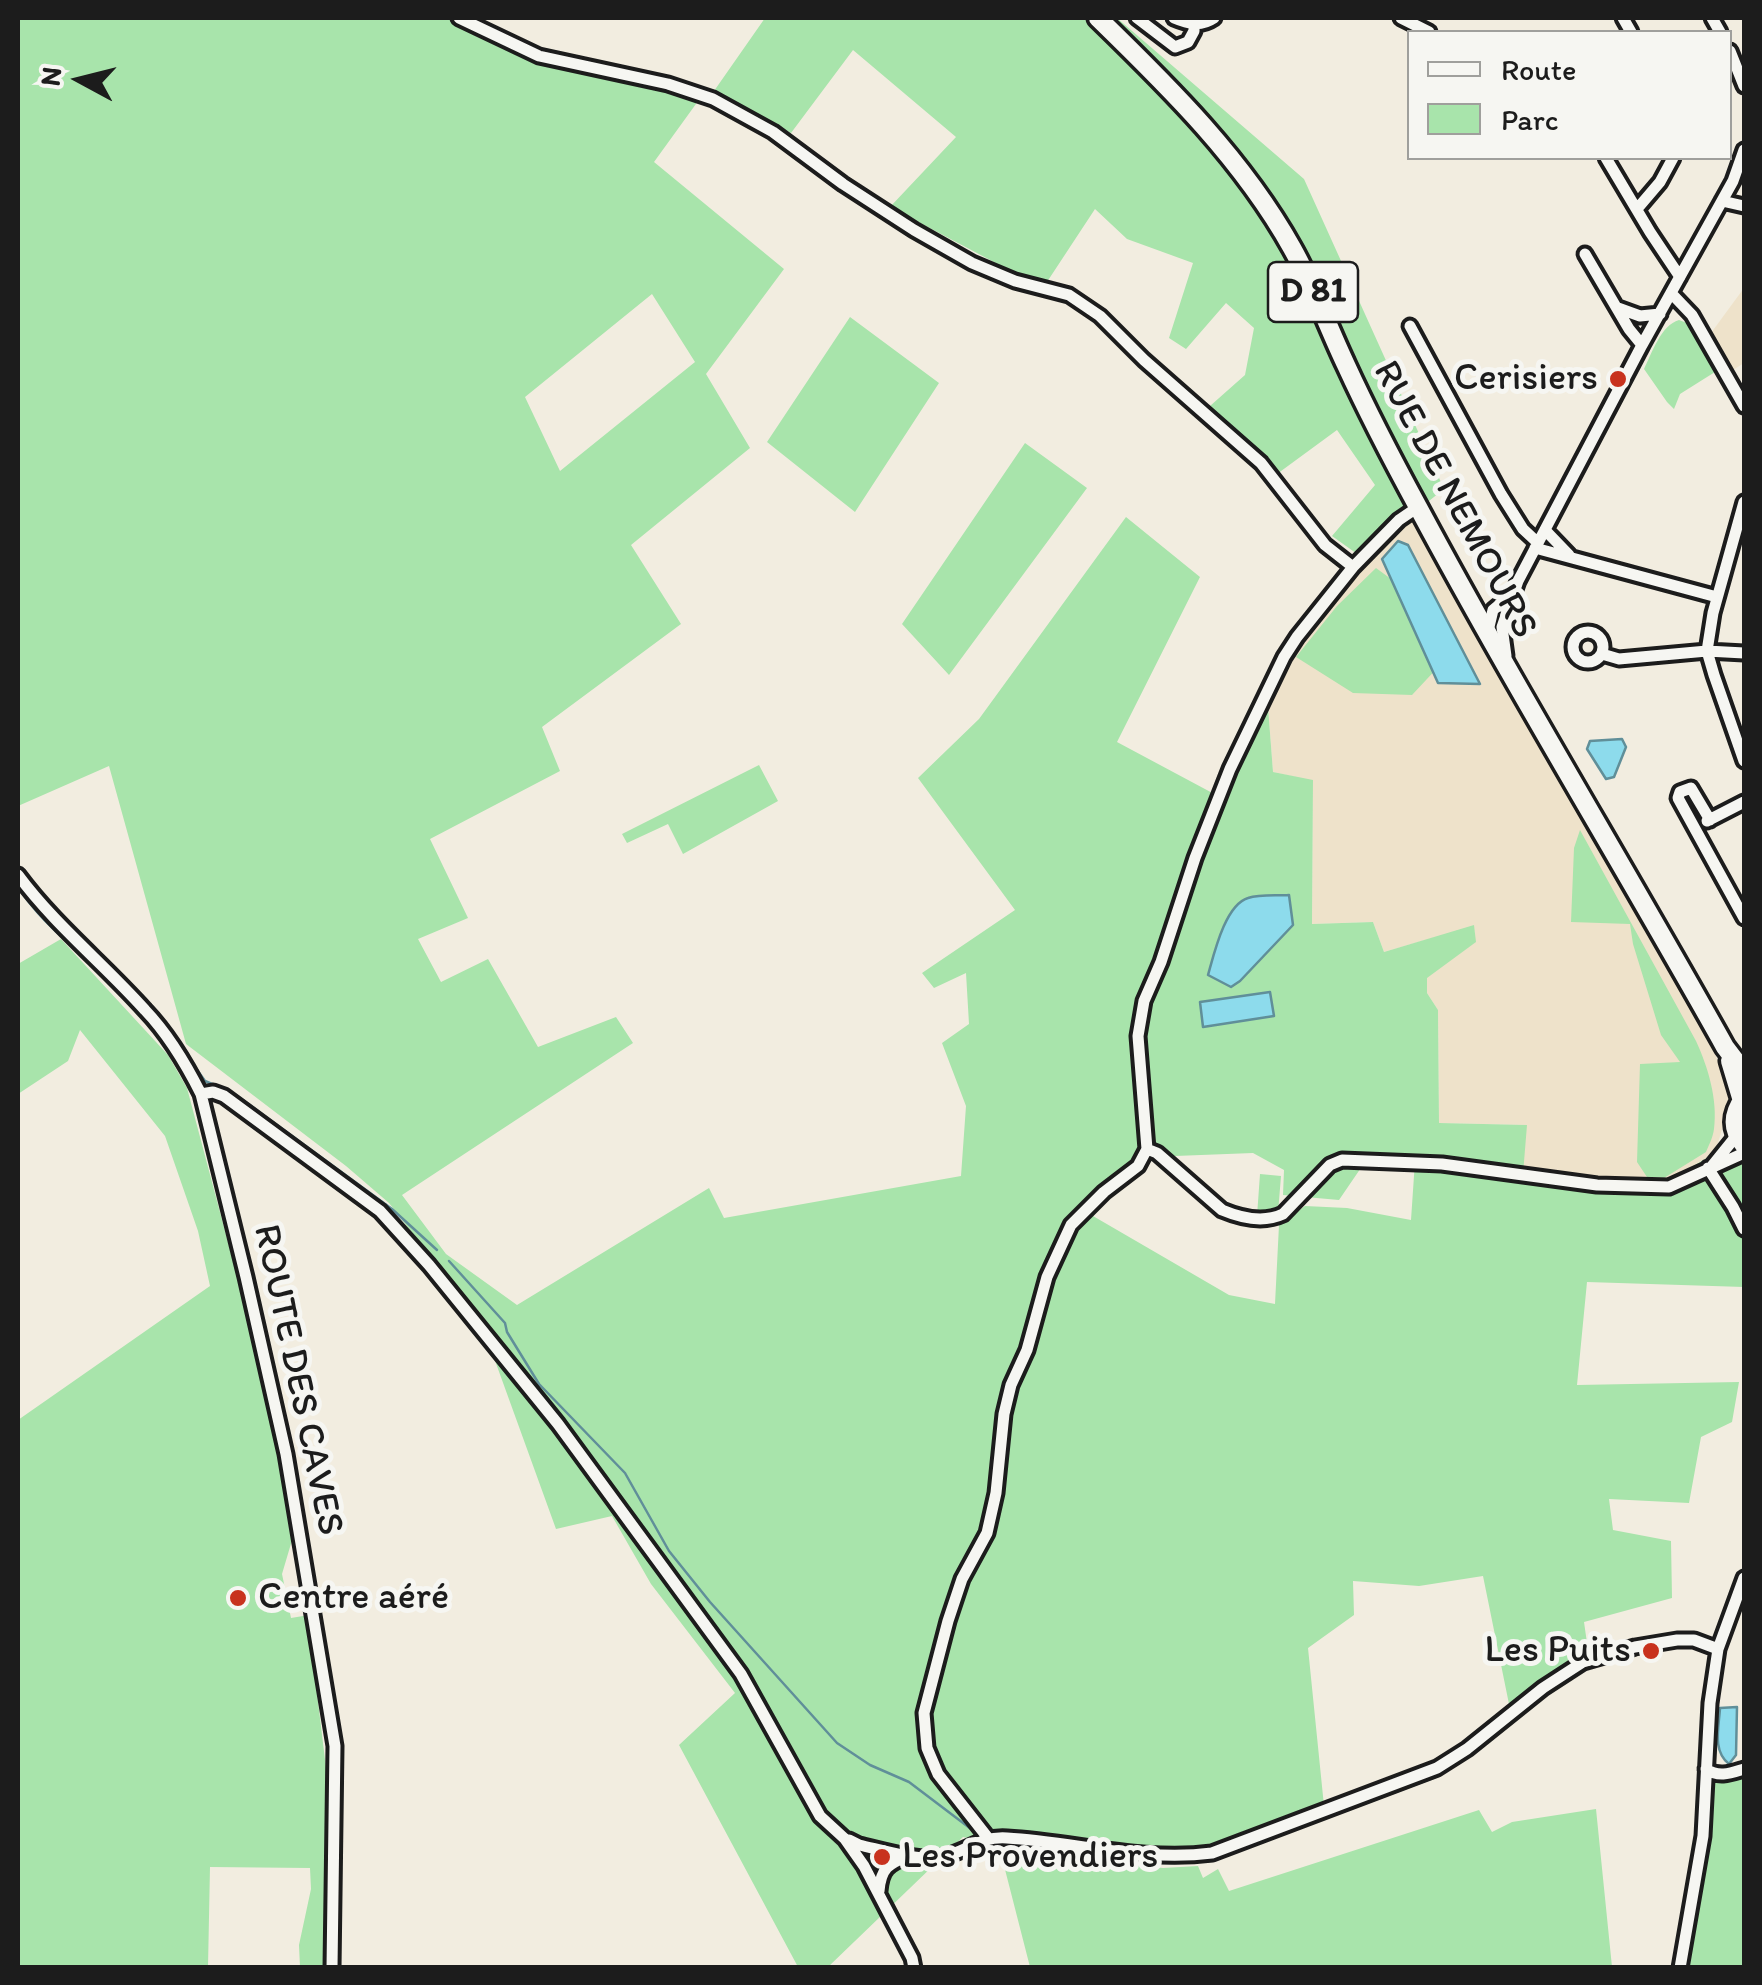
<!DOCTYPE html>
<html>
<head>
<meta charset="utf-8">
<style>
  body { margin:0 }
  #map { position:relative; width:1762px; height:1985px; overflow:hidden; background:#f2ede0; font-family:Itim,sans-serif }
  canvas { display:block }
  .frame { position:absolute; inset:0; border:20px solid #1c1c1c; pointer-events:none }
  .legend { position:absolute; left:1407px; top:30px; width:325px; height:130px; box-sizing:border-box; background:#f6f6f2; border:2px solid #9f9f9c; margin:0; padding:12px 18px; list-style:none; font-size:30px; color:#1c1c1c }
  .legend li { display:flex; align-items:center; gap:20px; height:50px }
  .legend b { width:50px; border:2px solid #9f9f9c }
  .north { position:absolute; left:30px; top:30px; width:100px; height:100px; -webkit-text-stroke:8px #f6f6f2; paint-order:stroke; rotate:277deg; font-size:28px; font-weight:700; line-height:40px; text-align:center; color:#1c1c1c }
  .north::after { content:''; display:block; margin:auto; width:35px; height:45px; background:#1c1c1c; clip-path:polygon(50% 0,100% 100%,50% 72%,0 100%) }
</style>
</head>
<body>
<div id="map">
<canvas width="1762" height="1985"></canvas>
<div class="frame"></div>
<ul class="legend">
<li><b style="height:12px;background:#f6f6f2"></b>Route</li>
<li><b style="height:28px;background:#a8e4ab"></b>Parc</li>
</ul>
<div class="north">N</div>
</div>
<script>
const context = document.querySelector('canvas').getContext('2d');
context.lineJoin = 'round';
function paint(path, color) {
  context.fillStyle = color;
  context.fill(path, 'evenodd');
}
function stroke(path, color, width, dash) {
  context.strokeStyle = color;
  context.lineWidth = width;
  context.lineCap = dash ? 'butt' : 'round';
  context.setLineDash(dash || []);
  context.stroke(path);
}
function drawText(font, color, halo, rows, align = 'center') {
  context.font = font + ' Itim,sans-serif';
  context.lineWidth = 10;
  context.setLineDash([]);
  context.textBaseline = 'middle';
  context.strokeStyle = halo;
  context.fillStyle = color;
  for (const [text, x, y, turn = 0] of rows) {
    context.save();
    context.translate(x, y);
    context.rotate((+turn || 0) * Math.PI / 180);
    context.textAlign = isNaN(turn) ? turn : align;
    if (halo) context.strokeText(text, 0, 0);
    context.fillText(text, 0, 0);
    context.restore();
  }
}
paint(new Path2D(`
  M1744,288V363L1733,370L1711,333Z
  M1415,512L1684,989L1733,1092L1715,1153L1663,1184L1597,1183L1522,1174L1526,1125L1439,1123L1438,1010L1427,993V977L1475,942L1474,926L1384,952L1373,922L1312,924L1313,781L1273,772L1267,694L1302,626L1360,556Z`), '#eee2ca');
paint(new Path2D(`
  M18,18H454L521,54L701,97L654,162L784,269L706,374L750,448L631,545L681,624L542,727L560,771L430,839L468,918L418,939L441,982L488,959L538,1047L616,1017L633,1043L402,1195L446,1254L517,1305L709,1188L724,1218L961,1176L966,1106L942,1043L969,1024L966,973L934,988L922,973L1015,910L918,778L979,719L1126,517L1200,577L1117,742L1218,796L1267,694L1273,772L1313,780L1312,924L1373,922L1384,952L1474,925L1476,942L1427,978V993L1438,1010L1439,1123L1527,1125L1523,1174L1597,1183L1663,1184L1715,1153L1744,1156V1287L1587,1282L1577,1385L1739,1382L1732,1422L1701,1437L1689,1503L1609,1499L1613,1530L1671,1541L1672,1598L1584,1622L1589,1657L1567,1666L1510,1709L1483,1576L1419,1586L1353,1581L1354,1615L1308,1648L1324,1806L1198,1855L995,1844L963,1837L828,1967H798L679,1745L735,1693L651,1584L612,1516L556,1529L481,1322L389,1203L346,1166L186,1044L109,766L18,806ZM652,294L695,362L560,471L525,397ZM1248,898L1292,925L1240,981L1230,986L1208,974C1216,948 1223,911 1248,898ZM1270,993L1273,1016L1203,1026L1200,1002ZM1253,1153L1284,1170L1283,1195L1339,1200L1367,1159L1415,1161L1411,1220L1347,1208L1305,1206L1279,1225L1275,1304L1229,1295L1093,1216L1149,1157Z
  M765,18H1117L1304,179L1444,489L1360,556L1332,536L1375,485L1337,430L1277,474L1210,406L1245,375L1254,328L1226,303L1186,349L1169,338L1193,263L1127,239L1095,209L1043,288L890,207L956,137L853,50L791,133L714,91Z
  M850,317L939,383L855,512L767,442Z
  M1679,320L1687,323L1715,372L1680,394L1674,409L1667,402L1644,369C1652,353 1661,325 1679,320Z
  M1025,443L1087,488L949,675L902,624Z
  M1376,568L1406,590L1441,664L1412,695L1353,693L1296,657L1337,606Z
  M759,765L778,801L683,854L668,824L627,843L622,834Z
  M1580,830L1696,1041C1708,1067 1718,1100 1714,1129C1713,1137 1709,1145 1706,1152L1664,1178L1647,1177L1637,1162L1640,1064L1680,1062L1661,1035L1633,944L1630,924L1571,922L1574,848Z
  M61,939L168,1055L187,1088L272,1408L298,1520L282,1574L291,1618L315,1614L313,1660L326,1768L324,1967H300L299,1945L311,1889L310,1868L210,1867L208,1967H18V1420L210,1286L198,1231L165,1136L80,1030L68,1061L18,1094V964Z
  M1260,1174L1281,1176L1278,1213L1257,1216Z
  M1744,1774V1967L1687,1968L1713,1783Z
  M1596,1809L1612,1967H1030L1000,1850L1163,1868L1198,1866L1203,1878L1218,1869L1229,1891L1479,1810L1492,1832L1512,1822Z`), '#a8e4ab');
const water = new Path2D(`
  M1398,541L1408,545L1480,684L1438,683L1382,559Z
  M1622,739L1626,747L1614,777L1606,779L1587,749L1590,741Z
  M1289,895L1293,925L1240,981L1231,987L1208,975C1214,954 1225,905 1248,898C1260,894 1276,896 1289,895Z
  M1270,992L1274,1016L1203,1027L1200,1002Z
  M1737,1707L1736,1755L1729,1764C1712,1751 1719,1727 1720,1708Z`);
paint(water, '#8ddbec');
stroke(water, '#608f99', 2.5);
stroke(new Path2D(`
  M18,887C35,913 57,934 81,953
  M146,1003L160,1019
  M183,1050L205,1081L224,1089
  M236,1095L392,1209L437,1250
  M449,1261L505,1323L507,1332L539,1384L625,1473L669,1551L710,1602L837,1743L870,1765L909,1782L975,1832
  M1010,1844C1077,1853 1148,1870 1214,1860L1438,1776L1471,1755`), '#608f99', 2.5);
const street = new Path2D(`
  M459,18L539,56L668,84L713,99L773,132L843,184L914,230L972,263L1015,281L1069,295L1100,316L1144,360L1261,463L1325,545L1353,567
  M1137,18L1175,47L1188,42L1194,31V24
  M1174,18C1188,24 1201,27 1214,18
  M1401,18L1429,32
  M1623,18L1631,32
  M1712,18L1720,32
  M1730,51L1744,86
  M1606,158L1650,232L1680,277
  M1722,201L1744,206
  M1637,209L1660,182L1673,158
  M1585,254L1629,329L1642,345
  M1671,293L1692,315L1744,406
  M1618,308L1640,316L1660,314
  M1410,326L1501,494L1523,529L1538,543
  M1744,502L1713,613L1707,651L1714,675L1744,761
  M1545,530L1569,555
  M1535,548L1717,597
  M1488,631L1493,610L1511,595
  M1573 647a15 15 0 1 1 30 0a15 15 0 1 1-30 0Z
  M1602,654L1619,659L1707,651L1744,653
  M1506,656L1502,627L1518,581L1642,345L1733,181L1744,150
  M1710,820L1691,788L1680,792L1678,798L1744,918
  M1707,821L1744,802
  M18,875C55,925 104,964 145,1010C168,1034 186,1064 201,1094L246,1277L286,1454L335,1746L332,1968
  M201,1094L213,1092L224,1096L380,1211L429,1265L558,1424L741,1674L820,1816L845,1839L864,1866L912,1958L914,1968
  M1147,1149L1157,1153L1222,1210C1241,1218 1264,1223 1283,1214L1330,1165L1342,1160L1442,1164L1597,1185L1669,1187L1744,1153
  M1712,1166L1737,1135
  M1708,1168L1733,1207L1744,1229
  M1706,1769C1719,1778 1731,1773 1744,1769
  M988,1838L938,1774L927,1748L924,1713L948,1621L962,1579L987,1533L996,1493L1004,1414L1011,1385L1027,1350L1047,1277L1071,1225L1104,1192L1138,1166L1147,1149L1138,1036L1144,1001L1161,962L1195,858L1230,769L1284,657L1297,637L1353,567L1399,520L1418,507
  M849,1840L859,1845C882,1850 920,1862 942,1857C967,1852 979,1836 1007,1838C1076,1842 1143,1862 1212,1853L1437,1768L1467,1749L1543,1688L1583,1662L1635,1647L1677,1640H1694L1718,1649
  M879,1891C881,1867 889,1864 909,1855
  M1680,1968L1703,1836L1710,1703L1718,1649L1744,1578`);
const primary = new Path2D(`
  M1098,18C1170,88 1243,160 1292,248C1313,285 1328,327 1346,365C1368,413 1393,461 1418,507C1516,690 1624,866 1725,1047L1744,1072
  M1730,1061L1742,1101
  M1744,1098C1732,1114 1731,1129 1744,1145`);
stroke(street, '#1c1c1c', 19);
stroke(primary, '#1c1c1c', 25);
stroke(street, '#f6f6f2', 11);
stroke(primary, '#f6f6f2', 18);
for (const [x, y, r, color] of [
  [1618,379,10,"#c8321e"],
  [238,1598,10,"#c8321e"],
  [1651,1651,10,"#c8321e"],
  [882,1857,10,"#c8321e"]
]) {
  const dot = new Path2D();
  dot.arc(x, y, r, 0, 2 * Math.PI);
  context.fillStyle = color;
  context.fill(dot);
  stroke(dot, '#f6f6f2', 4);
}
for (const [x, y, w] of [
  [1313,292,90]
]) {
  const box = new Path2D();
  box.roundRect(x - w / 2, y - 30, w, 60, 8);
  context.fillStyle = '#f6f6f2';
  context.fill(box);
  stroke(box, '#1c1c1c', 2.5);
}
drawText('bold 35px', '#1c1c1c', null, [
  ["D 81",1313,292]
]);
drawText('38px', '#1c1c1c', '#f6f6f2', [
  ["Cerisiers",1598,379],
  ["Centre aéré",258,1598,"left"],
  ["Les Puits",1631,1651],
  ["Les Provendiers",902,1857,"left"]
], 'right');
drawText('38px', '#1c1c1c', '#f6f6f2', [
  ["RUE DE NEMOURS",1454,500,62],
  ["ROUTE DES CAVES",297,1380,78]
]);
</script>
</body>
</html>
